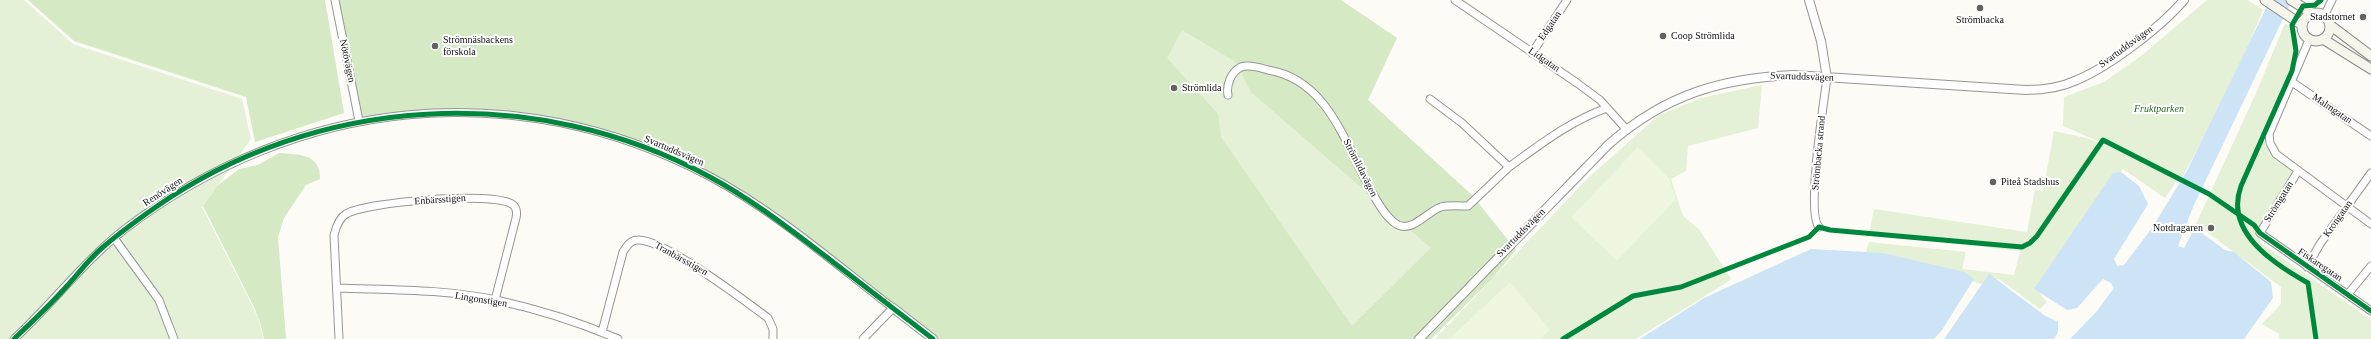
<!DOCTYPE html>
<html>
<head>
<meta charset="utf-8">
<style>
  body { margin:0 }
  canvas { display:block; background:#fcfbf6 }
</style>
</head>
<body>
<canvas width="2371" height="339"></canvas>
<script>
const context = document.querySelector('canvas').getContext('2d');
context.lineJoin = 'round';
function paint(path, color) {
  context.fillStyle = color;
  context.fill(path, 'evenodd');
}
function stroke(path, color, width, dash) {
  context.strokeStyle = color;
  context.lineWidth = width;
  context.lineCap = dash ? 'butt' : 'round';
  context.setLineDash(dash || []);
  context.stroke(path);
}
function drawText(font, color, halo, rows, align = 'center') {
  context.font = font + ' "Times New Roman",serif';
  context.lineWidth = 4;
  context.setLineDash([]);
  context.textBaseline = 'middle';
  context.strokeStyle = halo;
  context.fillStyle = color;
  for (const [text, x, y, turn = 0] of rows) {
    context.save();
    context.translate(x, y);
    context.rotate((+turn || 0) * Math.PI / 180);
    context.textAlign = isNaN(turn) ? turn : align;
    if (halo) context.strokeText(text, 0, 0);
    context.fillText(text, 0, 0);
    context.restore();
  }
}
paint(new Path2D(`
  M0,0H24L73,44L242,99L251,139L202,207L253,307L259,321L263,339H0Z
  M2207,0H2248L2263,10C2240,67 2213,122 2183,176H2180L2165,198L2123,169L2040,294L2047,302L2040,309L1999,279L1981,284L1959,277L1864,258L1869,242L1966,252L1962,269L2014,275L2020,251L1869,234L1874,209L2027,232L2035,189L2043,191L2054,131L2086,138L2123,152L2063,126L2064,97L2104,82L2141,56Z
  M2285,23C2321,43 2271,116 2265,145L2274,156L2302,175L2260,233L2259,239L2261,243L2371,320V339H2279V334L2262,324L2281,304V287L2196,224L2257,91Z
  M1182,30L1273,50L1474,242L1338,339L1138,78Z
  M1762,85L1758,128L1688,146L1686,171L1671,179L1683,216L1699,229L1731,279L1724,284L1636,339H1435L1587,179L1659,115L1701,98Z`), '#e4f1d6');
paint(new Path2D(`
  M28,0H325L344,113L255,142L246,97L74,41Z
  M337,0H1341L1397,38L1368,100L1472,195L1516,250L1491,280L1431,339H933L786,225L699,170L590,130L488,116L407,118L359,124ZM1182,30L1236,62L1251,92L1431,248L1352,326L1221,137L1218,114L1167,58Z
  M279,153C298,154 321,154 320,179L306,185L284,218L278,237L286,339H264L260,322L254,307L203,206L217,186L239,169L258,165Z`), '#d4e9c4');
paint(new Path2D(`
  M1638,147L1669,178L1676,199L1617,261L1571,217Z
  M1510,282L1550,330L1540,339H1449Z`), '#eef6e0');
paint(new Path2D(`
  M2270,0H2292L2193,207L2178,246L2184,248L2193,231H2199L2225,250L2234,252L2271,282L2273,298L2244,339H2070L2097,311L2114,288L2111,283L2103,279L2077,308L2067,310L2034,289L2113,173L2121,172L2139,186L2148,204L2114,259L2117,266L2124,265L2152,228L2188,169Z
  M1811,249L1883,253L1964,272L1974,279L1942,330L1934,339H1640L1704,298Z
  M1989,274L2044,315L2058,322V332L2054,339H1944Z`), '#cce4f6');
const minor = new Path2D(`
  M335,0L359,121
  M1455,0L1577,83L1600,100L1626,129
  M2324,16L2332,0
  M2309,40L2269,134L2270,143L2276,154L2371,224
  M1532,53L1567,0
  M2292,82L2371,136
  M1228,95C1226,85 1231,72 1241,67C1249,64 1261,68 1268,70C1330,80 1346,148 1373,194C1379,205 1387,219 1398,225C1413,232 1428,211 1441,207C1449,205 1460,206 1468,206L1509,167
  M1430,99L1462,123L1509,167C1541,144 1570,121 1607,108
  M2298,171L2260,233L2371,311
  M1819,227C1806,214 1824,101 1827,78
  M114,238L159,300L174,339
  M2307,267L2320,244L2371,173
  M338,288C390,290 445,289 496,300C537,309 579,322 618,339
  M2348,294L2371,266
  M602,332L623,252C627,246 630,240 638,240C664,239 745,301 768,318L773,329V339
  M14,339C52,304 84,261 125,229C298,97 514,74 709,176C775,211 833,262 893,308L863,339
  M339,339L334,235C336,227 339,218 346,214C365,202 493,191 512,204C517,207 517,213 516,218L495,300`);
const tertiary = new Path2D(`
  M1809,0L1821,41L1827,78
  M893,308L933,339
  M1419,339L1609,144C1665,95 1721,78 1794,75L2026,90C2043,90 2062,87 2077,80C2110,66 2161,27 2184,0`);
const secondary = new Path2D(`
  M2265,0L2302,25
  M2291,0L2312,13
  M2302 27a14 14 0 1 1 28 0a14 14 0 1 1-28 0Z
  M2330,25L2371,56
  M2323,39L2371,69`);
stroke(minor, '#969694', 9);
stroke(tertiary, '#969694', 10);
stroke(secondary, '#8d8c8a', 11);
stroke(minor, '#fffefe', 7);
stroke(tertiary, '#fffefe', 8);
stroke(secondary, '#f5f5eb', 9);
stroke(new Path2D(`
  M14,339C32,322 50,305 66,287C78,274 89,259 102,248C118,234 136,221 153,209C315,94 535,82 710,177C751,199 787,227 824,255C860,283 897,311 933,339
  M1563,339L1633,296L1681,287L1809,237L1819,227L1830,230L2022,247L2030,243L2037,236L2103,140L2209,194L2254,225L2260,233L2371,311
  M2316,339L2308,283C2274,264 2224,232 2241,186L2292,71L2296,51L2292,25L2303,6L2315,5L2321,0`), '#00873e', 5);
for (const [x, y, r, color] of [
  [1980,8,4,"#636260"],
  [2363,17,4,"#636260"],
  [1663,36,4,"#636260"],
  [435,46,4,"#636260"],
  [1174,88,4,"#636260"],
  [1993,182,4,"#636260"],
  [2211,228,4,"#636260"]
]) {
  const dot = new Path2D();
  dot.arc(x, y, r, 0, 2 * Math.PI);
  context.fillStyle = color;
  context.fill(dot);
  stroke(dot, '#fff', 1.5);
}
drawText('10px', '#101010', '#fff', [
  ["Stadstornet",2355,17,"right"],
  ["Strömbacka",1980,20,"center"],
  ["Coop Strömlida",1671,36],
  ["Strömnäsbackens",443,40],
  ["förskola",443,52],
  ["Strömlida",1182,88],
  ["Piteå Stadshus",2001,182],
  ["Notdragaren",2203,228,"right"]
], 'left');
drawText('10px', '#101010', '#fff', [
  ["Edgatan",1550,26,-56],
  ["Svartuddsvägen",2126,47,-36],
  ["Lidgatan",1544,60,34],
  ["Nötövägen",347,61,78],
  ["Svartuddsvägen",1802,77,2],
  ["Malmgatan",2332,109,34],
  ["Svartuddsvägen",674,151,23],
  ["Strömbacka strand",1819,153,-85],
  ["Strömlidavägen",1360,168,63],
  ["Renövägen",163,192,-33],
  ["Enbärsstigen",440,200,-4],
  ["Strömgatan",2279,202,-58],
  ["Krongatan",2338,219,-55],
  ["Svartuddsvägen",1521,233,-45],
  ["Tranbärsstigen",681,259,29],
  ["Fiskaregatan",2320,265,34],
  ["Lingonstigen",481,300,9]
]);
drawText('italic 10px', '#296820', '#fff', [
  ["Fruktparken",2159,109]
]);
</script>
</body>
</html>
